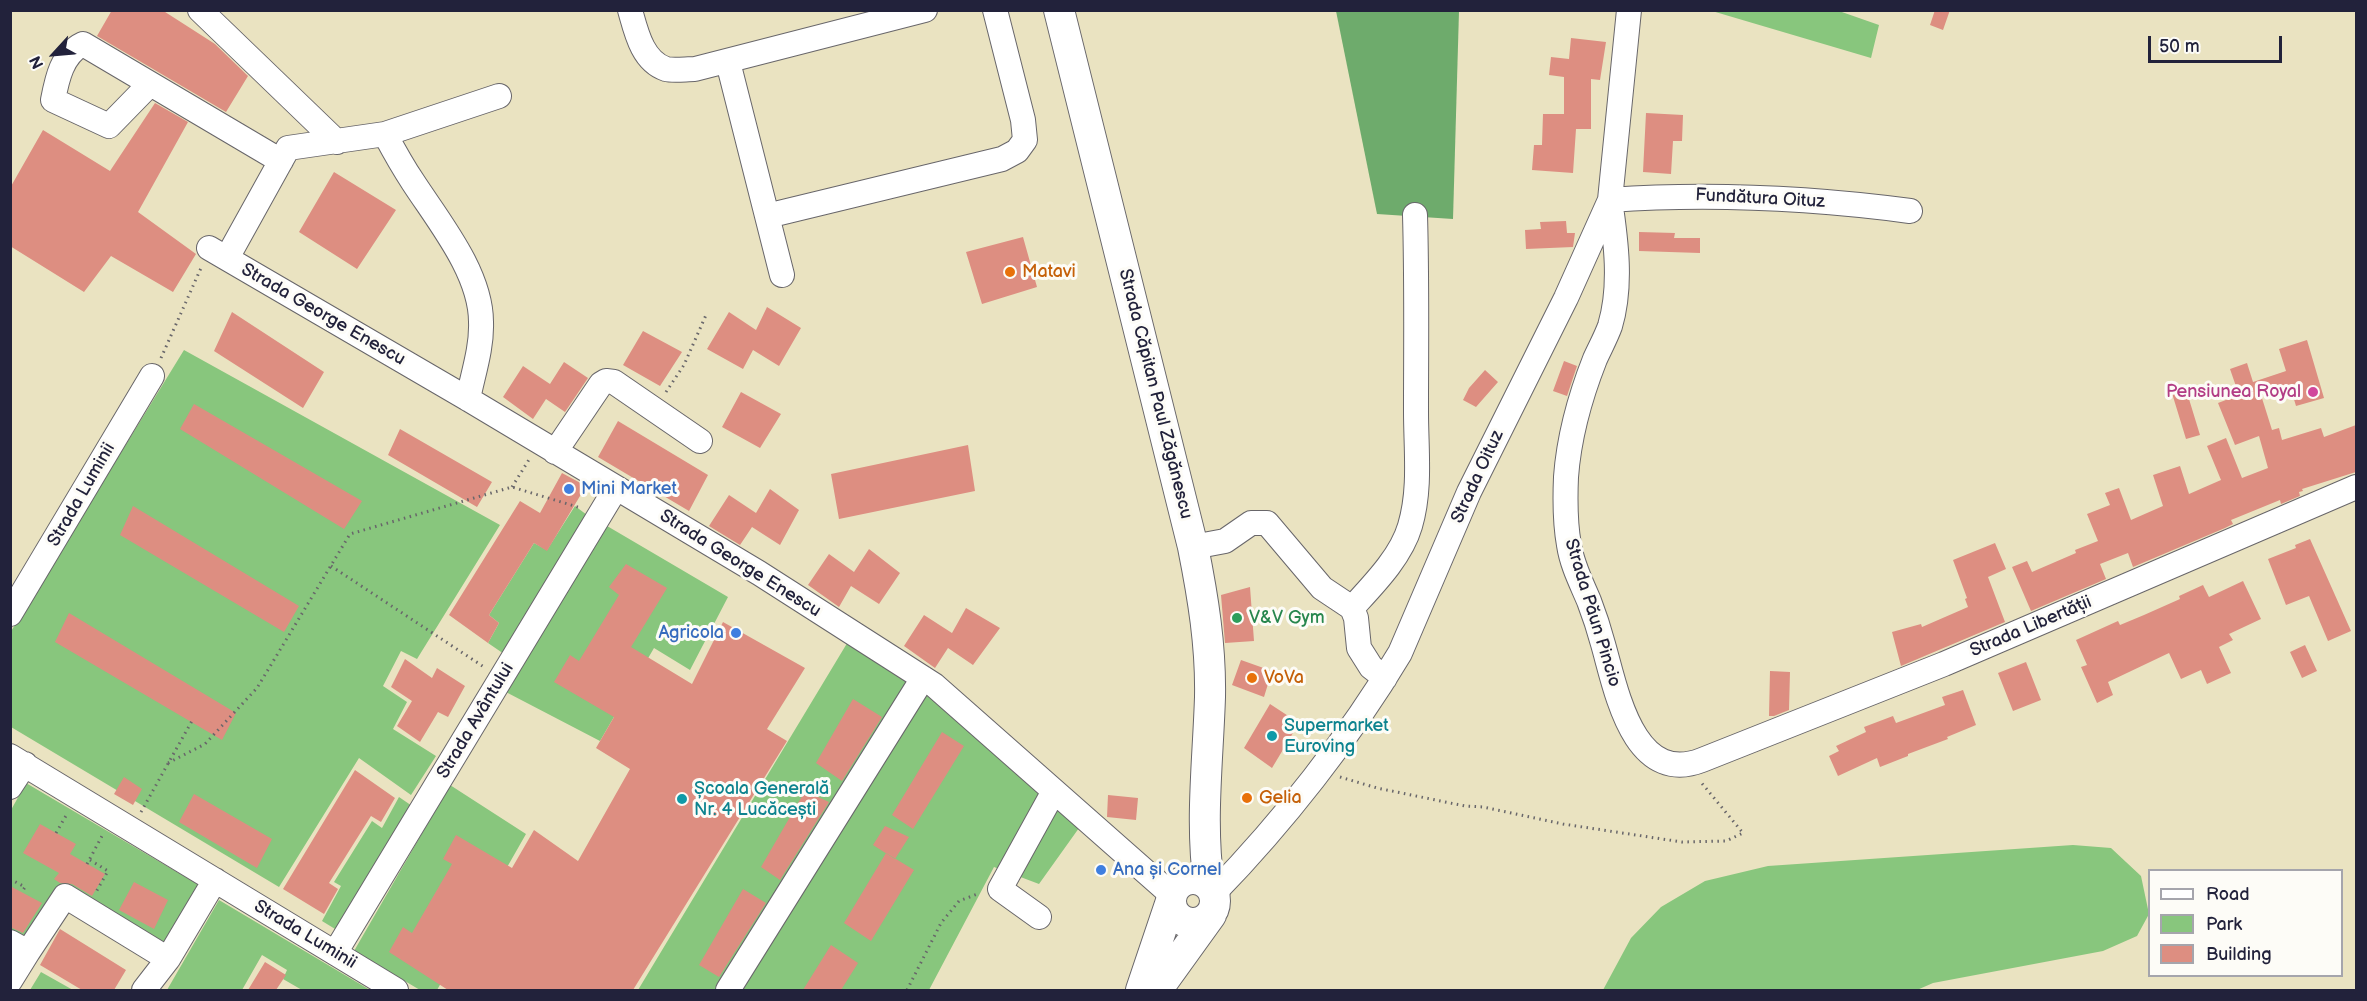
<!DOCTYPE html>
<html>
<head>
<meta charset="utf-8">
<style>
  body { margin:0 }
  #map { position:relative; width:2367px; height:1001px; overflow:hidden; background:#eae3c1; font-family:"Balsamiq Sans",sans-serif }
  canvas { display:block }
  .frame { position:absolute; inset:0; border:12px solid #22223b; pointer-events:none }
  .legend { position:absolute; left:2148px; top:869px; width:195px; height:108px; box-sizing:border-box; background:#fdfcf7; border:2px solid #a5a5ac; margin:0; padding:8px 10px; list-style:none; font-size:18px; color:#22223b }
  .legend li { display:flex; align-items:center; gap:12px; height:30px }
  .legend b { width:30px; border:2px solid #a5a5ac }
  .north { position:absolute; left:24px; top:24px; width:60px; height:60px; -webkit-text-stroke:4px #fdfcf7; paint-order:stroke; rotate:244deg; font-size:16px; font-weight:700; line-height:24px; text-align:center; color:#22223b }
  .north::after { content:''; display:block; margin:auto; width:21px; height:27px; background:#22223b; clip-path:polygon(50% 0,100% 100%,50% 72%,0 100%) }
  .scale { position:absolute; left:2148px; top:36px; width:134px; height:27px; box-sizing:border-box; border:3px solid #22223b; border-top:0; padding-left:8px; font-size:18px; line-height:21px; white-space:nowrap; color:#22223b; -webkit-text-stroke:4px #fdfcf7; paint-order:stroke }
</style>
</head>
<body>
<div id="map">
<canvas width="2367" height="1001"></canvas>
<div class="frame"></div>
<ul class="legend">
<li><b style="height:8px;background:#fff"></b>Road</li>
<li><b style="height:16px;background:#88c67d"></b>Park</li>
<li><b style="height:16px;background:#dd8e81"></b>Building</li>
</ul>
<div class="north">N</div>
<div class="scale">50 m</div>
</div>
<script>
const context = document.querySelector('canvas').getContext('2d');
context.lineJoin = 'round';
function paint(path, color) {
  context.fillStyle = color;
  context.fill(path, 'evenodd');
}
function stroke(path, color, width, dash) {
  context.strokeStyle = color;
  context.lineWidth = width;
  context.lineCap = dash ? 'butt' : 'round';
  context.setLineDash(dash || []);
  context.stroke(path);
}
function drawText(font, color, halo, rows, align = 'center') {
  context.font = font + ' "Balsamiq Sans",sans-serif';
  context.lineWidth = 6;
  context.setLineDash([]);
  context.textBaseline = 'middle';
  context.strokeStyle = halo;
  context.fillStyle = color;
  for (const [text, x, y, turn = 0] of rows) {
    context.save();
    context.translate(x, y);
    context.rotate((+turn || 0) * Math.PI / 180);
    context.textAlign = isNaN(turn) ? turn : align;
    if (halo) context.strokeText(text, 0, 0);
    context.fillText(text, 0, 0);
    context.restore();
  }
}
paint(new Path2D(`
  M1712,11H1839L1879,25L1871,58Z
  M184,350L500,525L417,659L401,651L383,686L407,702L393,729L436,756L411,795L359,758L279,887L11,727L10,633Z
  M575,506L591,518L507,656L488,643L499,623L489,615L534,543L547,550Z
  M602,523L728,597L690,670L654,648L600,741L502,690Z
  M849,640L913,683L719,990H638Z
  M925,689L1084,821L1039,884L994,867L929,990H737Z
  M26,783L204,888L165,951L63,890L28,943L11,932V810Z
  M450,785L526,834L437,990H420L354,951Z
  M399,797L415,808L340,932L322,921L341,886L334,882L372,821L382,828Z
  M2073,845L2111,848L2141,876L2149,914L2137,936L2103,951L1933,983L1917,990H1603L1631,938L1661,907L1705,881L1768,866Z
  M219,900L370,990H302L283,979L287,970L262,955L242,990H167Z
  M41,972L73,990H30Z`), '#88c67d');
paint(new Path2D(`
  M1336,11H1459L1453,219L1377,214Z`), '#6eab6c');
paint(new Path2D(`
  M112,10H162L215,44L248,76L226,112L97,36Z
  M1935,10H1950L1943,30L1930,25Z
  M1571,38L1606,42L1600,80L1591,79V129H1576L1573,173L1532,170L1534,145H1542L1543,114H1564V77L1549,75L1551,57L1569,59Z
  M155,103L188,122L138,212L196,254L173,292L111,256L84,292L10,246V188L43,130L110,171Z
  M1646,113L1683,115L1682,141H1673L1671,174L1643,172Z
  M334,172L396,210L357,269L299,232Z
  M1566,221L1567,233H1575L1573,247L1526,249L1525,230L1541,229L1540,222Z
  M1639,232L1675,233L1674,238H1700V253L1639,251Z
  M1023,237L1037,287L982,304L966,252Z
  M767,307L801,328L779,366L753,350L743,369L707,349L729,312L756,330Z
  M232,312L324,372L303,408L214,351Z
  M643,331L682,352L660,386L623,365Z
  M2307,340L2324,398L2296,406L2290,386L2261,395L2272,430L2279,428L2282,440L2321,428L2324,437L2356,425V472L2302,489L2303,491L2299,492L2300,496L2281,504L2280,500L2231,520L2233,524L2225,528L2133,567L2128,553L2100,564L2106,579L2031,611L2012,567L2027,561L2032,572L2076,553L2075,550L2098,541L2087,514L2110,505L2105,493L2119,488L2131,520L2163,506L2153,475L2180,466L2189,494L2221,480L2207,446L2226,438L2242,478L2268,468L2259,436L2235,445L2218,403L2239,395L2230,369L2247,363L2253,382L2286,371L2279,349Z
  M1564,361L1577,366L1567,396L1553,391Z
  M564,362L588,378L565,412L546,399L533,419L503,397L523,366L550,384Z
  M1485,370L1498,382L1476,407L1463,400L1469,388Z
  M2185,386L2200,435L2186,439L2171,390Z
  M741,392L781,414L760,448L722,427Z
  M194,404L362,501L344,529L180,429Z
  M618,421L708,475L689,511L598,457Z
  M400,429L492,482L477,507L388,455Z
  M968,445L975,491L839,519L831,474Z
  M562,473L586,486L547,551L534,543L489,615L499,623L488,643L449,615L520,501L540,513Z
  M770,489L799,510L780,545L752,527L740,545L709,526L729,495L756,513Z
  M133,506L299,606L284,632L120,535Z
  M2310,539L2351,631L2328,641L2309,596L2286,605L2268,559L2296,548L2295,545Z
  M1995,543L2006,569L1988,577L2005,622L1901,666L1892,632L1921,624L1922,627L1968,607L1965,599L1967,598L1953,560Z
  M869,549L900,573L879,604L851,586L839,607L808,585L829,554L854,572Z
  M626,564L667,588L631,647L692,684L723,622L805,668L767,729L787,741L633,990H448L389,952L403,927L412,933L452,864L443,859L456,835L512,868L534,830L578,861L630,769L596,748L614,717L554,682L570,655L579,661L619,595L609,587Z
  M2243,581L2261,619L2229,634L2233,640L2219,647L2231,673L2207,684L2201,670L2181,679L2169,653L2108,682L2113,695L2097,703L2081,667L2087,665L2076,640L2118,621L2120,625L2144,615L2180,599L2179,596L2203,585L2209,597Z
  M1250,587L1254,641L1225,643L1221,595Z
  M966,608L1000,628L973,665L948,648L935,668L904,646L924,615L952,633Z
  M69,613L236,713L222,740L55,642Z
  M2305,645L2317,671L2302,678L2290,652Z
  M405,659L432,678L437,668L465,686L448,717L438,712L420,742L397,726L412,701L391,687Z
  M1241,660L1272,671L1264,697L1232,685Z
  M2026,662L2041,700L2013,711L1998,673Z
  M1770,671L1790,672L1789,710L1774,716H1769Z
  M1963,690L1976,725L1947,737L1948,739L1908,754V756L1880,767L1877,758L1838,776L1829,756L1839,751L1836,746L1866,732L1864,727L1893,716L1896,723L1945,705L1942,697Z
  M853,699L882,717L842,781L816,763Z
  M1270,704L1299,723L1272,768L1244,748Z
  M942,732L964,746L913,829L892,815Z
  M355,770L395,798L381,822L371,816L329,883L338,889L324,914L283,889Z
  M124,777L142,789L133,805L114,794Z
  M805,791L829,802L780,880L761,867Z
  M194,794L272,839L257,868L179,822Z
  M1108,795L1138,798L1136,820L1107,817Z
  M40,824L76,844L70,854L105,874L92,896L72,884L60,883L54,879L59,873L23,853Z
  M885,826L909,837L895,859L873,845Z
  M886,853L914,870L871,941L844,923Z
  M134,882L168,900L154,929L119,910Z
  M10,886L42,903L23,933L10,927Z
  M743,889L766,903L719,977L699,965Z
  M60,929L126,970L114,990H82L40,965Z
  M831,945L858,963L841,990H803Z
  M265,962L286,975L276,990H248Z`), '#dd8e81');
const minor = new Path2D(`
  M200,10L337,142
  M630,10C636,31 642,61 666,69C674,71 686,69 695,69L925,10
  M728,62L782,275
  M150,84L109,126L53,100C57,79 62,54 83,44L281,161
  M385,134C394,151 403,167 413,182C439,222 481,273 481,322C482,348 473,374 468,399
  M1910,211C1811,198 1710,193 1610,200C1616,241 1622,286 1610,326C1606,337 1600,348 1595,359C1580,397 1569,436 1566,477C1565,500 1565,523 1569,545C1572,565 1581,582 1589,601C1594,614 1599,629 1603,644C1616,689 1633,787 1702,760L1944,664L2356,487
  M767,216L1002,159L1017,151L1025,140L1023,120L995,10
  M209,248L468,399L759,573L934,685L1172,895
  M227,258L288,148L385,134L499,96
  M555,452L601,384L606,381L614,382L700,441
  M1193,547L1225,541L1251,523H1267L1322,588L1352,608L1356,618L1359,648L1371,667L1385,678
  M1352,608C1373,585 1401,557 1410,526C1421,489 1416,450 1416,412C1416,347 1417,281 1415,215
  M10,614L152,376
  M10,756L396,990
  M10,787L25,764
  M1214,893C1282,823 1350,737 1400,653L1469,492L1566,298L1610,200L1629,10
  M1039,917L1000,889L1054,791
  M10,942L28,952L10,981
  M28,952L65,896L168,959L215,880
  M335,953L616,488
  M144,990L168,959
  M728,990L923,678`);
const major = new Path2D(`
  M1059,10L1193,547C1203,597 1211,646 1210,697C1208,760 1200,823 1209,885
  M1171 901a22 22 0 1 1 44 0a22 22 0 1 1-44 0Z
  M1141,990L1171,901
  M1157,990L1211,915`);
stroke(minor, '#68666a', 26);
stroke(major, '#68666a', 32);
stroke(new Path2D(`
  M161,358L201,268
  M666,392L684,365L706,315
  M512,487L530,458
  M331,566L484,667
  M168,763L205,744L257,688L350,534L512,487L581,508
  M1340,777L1377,788L1465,806L1483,807L1563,824L1682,842L1726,841L1743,833L1700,781
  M141,812L193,719
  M56,833L67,814
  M90,860L108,871L96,892
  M87,864L102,836
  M10,879L25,887L22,892
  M907,990L941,923L959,901L980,893`), '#68666a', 3, [1.5, 4.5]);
stroke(minor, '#fff', 24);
stroke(major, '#fff', 30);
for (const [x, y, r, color] of [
  [1010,272,6,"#e8710a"],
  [2313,392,6,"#d1479c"],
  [569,489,6,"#3f7fe0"],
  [1237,618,6,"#2e9e5b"],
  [736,633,6,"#3f7fe0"],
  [1252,678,6,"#e8710a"],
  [1272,736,6,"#0f9aa8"],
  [1247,798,6,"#e8710a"],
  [682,799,6,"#0f9aa8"],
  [1101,870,6,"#3f7fe0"]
]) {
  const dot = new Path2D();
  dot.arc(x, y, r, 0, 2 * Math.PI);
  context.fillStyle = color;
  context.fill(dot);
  stroke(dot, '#fdfcf7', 2);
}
drawText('18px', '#22223b', '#fdfcf7', [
  ["Fundătura Oituz",1760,199,3],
  ["Strada George Enescu",323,315,30],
  ["Strada Căpitan Paul Zăgănescu",1155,394,76],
  ["Strada Oituz",1478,477,-65],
  ["Strada Luminii",82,495,-60],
  ["Strada George Enescu",740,564,32],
  ["Strada Păun Pincio",1592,613,73],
  ["Strada Libertății",2031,627,-23],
  ["Strada Avântului",476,721,-59],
  ["Strada Luminii",305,935,31]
]);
drawText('18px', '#c56008', '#fdfcf7', [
  ["Matavi",1022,272],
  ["VoVa",1264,678],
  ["Gelia",1259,798]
], 'left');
drawText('18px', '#b23c85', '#fdfcf7', [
  ["Pensiunea Royal",2301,392]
], 'right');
drawText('18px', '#366cbe', '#fdfcf7', [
  ["Mini Market",581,489],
  ["Agricola",724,633,"right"],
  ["Ana și Cornel",1113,870]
], 'left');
drawText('18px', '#27864d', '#fdfcf7', [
  ["V&V Gym",1249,618]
], 'left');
drawText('18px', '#0d838f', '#fdfcf7', [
  ["Supermarket",1284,726],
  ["Euroving",1284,747],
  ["Școala Generală",694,789],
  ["Nr. 4 Lucăcești",694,810]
], 'left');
</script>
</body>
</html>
